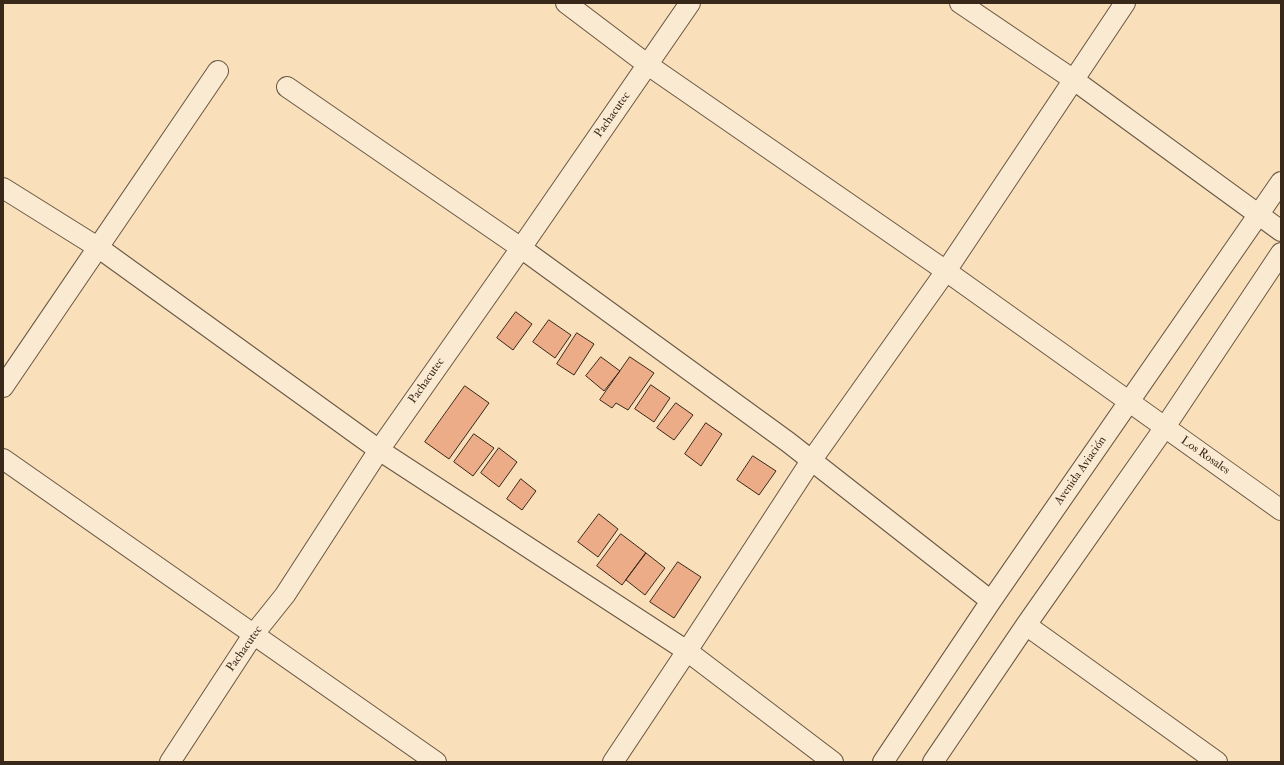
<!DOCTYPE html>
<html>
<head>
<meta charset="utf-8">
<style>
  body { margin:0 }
  #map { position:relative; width:1284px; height:765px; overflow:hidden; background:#f9dfba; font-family:"IM FELL Double Pica",serif }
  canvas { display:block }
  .frame { position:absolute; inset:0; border:4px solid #38281a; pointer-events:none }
</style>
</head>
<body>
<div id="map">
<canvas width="1284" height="765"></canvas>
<div class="frame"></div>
</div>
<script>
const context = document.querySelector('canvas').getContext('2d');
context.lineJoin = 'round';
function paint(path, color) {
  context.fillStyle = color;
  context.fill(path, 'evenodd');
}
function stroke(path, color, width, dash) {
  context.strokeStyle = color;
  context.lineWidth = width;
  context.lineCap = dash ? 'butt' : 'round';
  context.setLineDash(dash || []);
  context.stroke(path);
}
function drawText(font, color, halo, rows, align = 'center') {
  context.font = font + ' "IM FELL Double Pica",serif';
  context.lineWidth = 4;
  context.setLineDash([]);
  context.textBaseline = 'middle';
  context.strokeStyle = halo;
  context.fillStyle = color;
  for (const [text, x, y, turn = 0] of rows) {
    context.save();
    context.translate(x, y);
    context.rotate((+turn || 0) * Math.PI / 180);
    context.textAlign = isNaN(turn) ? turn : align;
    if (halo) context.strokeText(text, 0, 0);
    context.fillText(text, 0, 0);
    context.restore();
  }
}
const building = new Path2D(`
  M516,312L532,324L513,350L497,338Z
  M549,320L571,335L555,358L533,342Z
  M577,333L594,344L574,375L557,364Z
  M601,357L620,371L604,391L586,376Z
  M630,357L654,373L628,410L616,403L612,408L600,400Z
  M651,385L670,398L654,422L635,409Z
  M465,386L489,403L449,459L425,442Z
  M676,403L693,415L674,440L657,428Z
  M706,423L722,434L701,466L685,454Z
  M474,434L494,448L473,476L454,462Z
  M499,448L517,462L499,487L481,473Z
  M753,456L776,471L759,495L737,480Z
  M521,479L536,491L522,510L507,499Z
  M599,514L618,529L598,557L578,542Z
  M621,534L646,553L622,585L597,566Z
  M646,553L665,568L645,595L626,580Z
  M678,562L701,577L674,618L650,602Z`);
paint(building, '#ecac88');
stroke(building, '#38281a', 1);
const street = new Path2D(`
  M566,3L648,65L946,271L1281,510
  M960,3L1074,80L1281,231
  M287,87L521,248L788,442L991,601
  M3,188L99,248L379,450L687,651L833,762
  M3,387L218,71
  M3,459L436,762
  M1026,625L1217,762
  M170,762L253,635L285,595L379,450L521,248L690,3
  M613,762L687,651L811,461L946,271L1125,3
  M883,762L991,601L1281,182
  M933,762L1026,625L1165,427L1281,253`);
stroke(street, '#685642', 22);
stroke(street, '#fbead2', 20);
drawText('12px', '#38281a', '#fbead2', [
  ["Pachacutec",613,115,-55],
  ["Pachacutec",427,381,-55],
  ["Los Rosales",1205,456,35],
  ["Avenida Aviación",1081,471,-55],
  ["Pachacutec",245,649,-55]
]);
</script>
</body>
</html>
